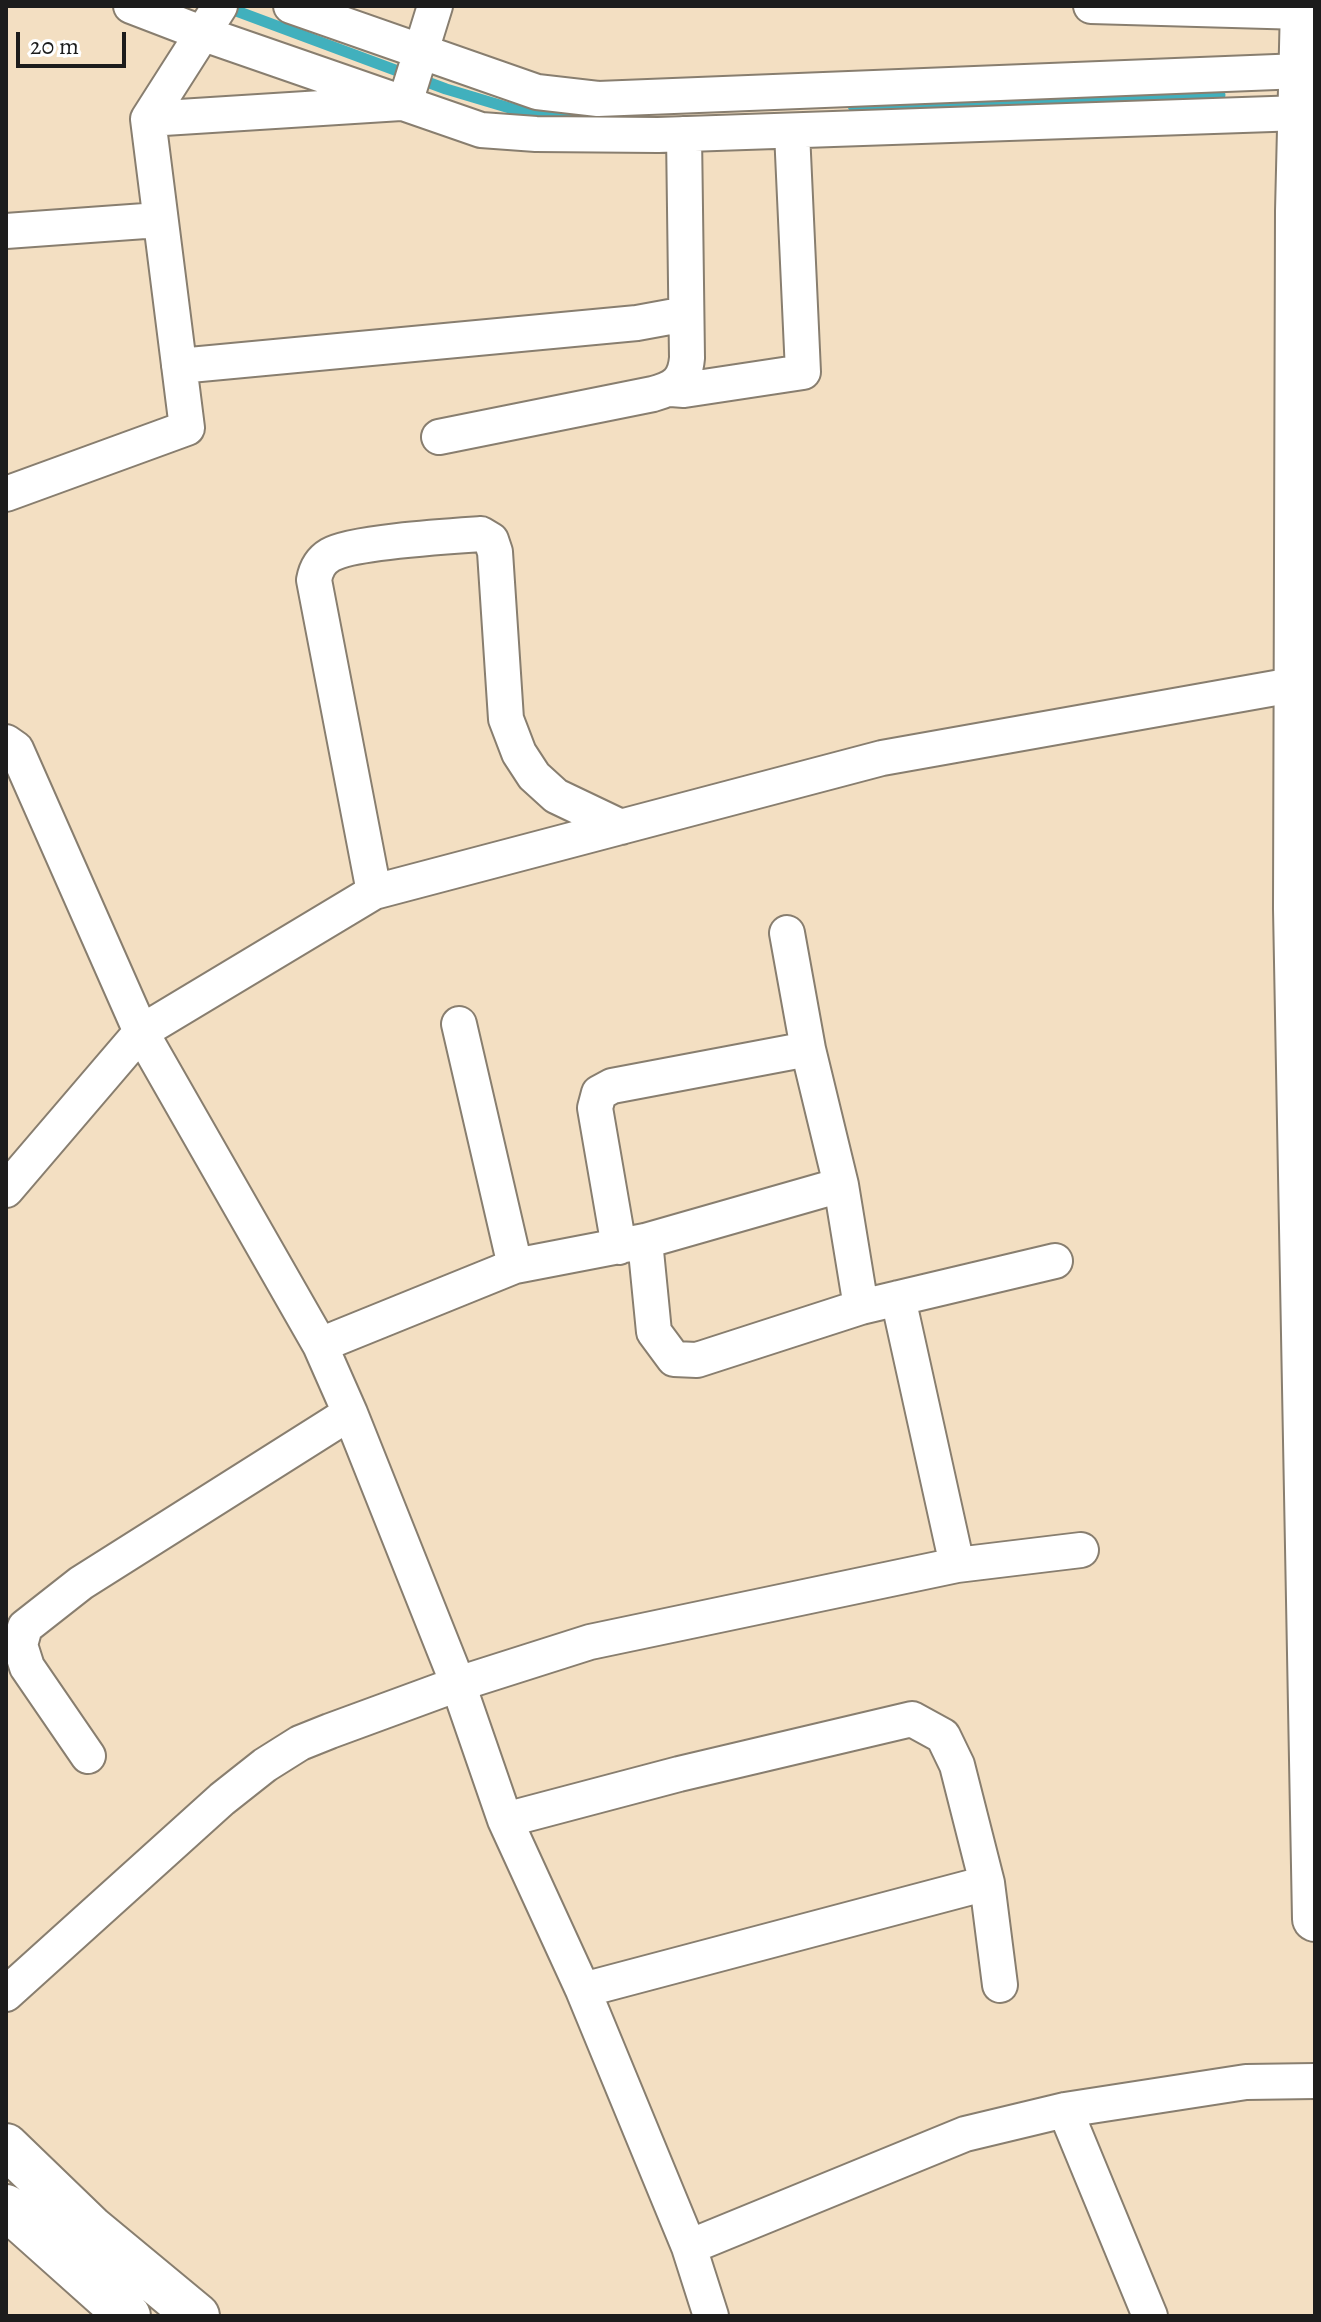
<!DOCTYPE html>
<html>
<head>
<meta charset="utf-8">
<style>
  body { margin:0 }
  #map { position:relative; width:1321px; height:2322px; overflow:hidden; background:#f3dfc2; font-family:Alegreya,serif }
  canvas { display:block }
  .frame { position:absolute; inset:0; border:8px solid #1c1c1c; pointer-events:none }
  .scale { position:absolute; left:16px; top:32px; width:110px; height:36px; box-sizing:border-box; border:4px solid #1c1c1c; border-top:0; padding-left:10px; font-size:24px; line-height:28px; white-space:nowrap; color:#1c1c1c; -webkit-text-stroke:6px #fff; paint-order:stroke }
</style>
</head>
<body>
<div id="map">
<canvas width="1321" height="2322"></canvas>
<div class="frame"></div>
<div class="scale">20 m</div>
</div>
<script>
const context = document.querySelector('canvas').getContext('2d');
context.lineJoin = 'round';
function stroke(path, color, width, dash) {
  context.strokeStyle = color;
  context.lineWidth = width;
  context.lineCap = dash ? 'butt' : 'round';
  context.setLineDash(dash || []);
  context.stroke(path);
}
stroke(new Path2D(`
  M223,6L446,89L523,112L584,113
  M853,106L1220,95`), '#41b0bd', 11);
const minor = new Path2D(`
  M131,6L204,34L481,130L536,134L658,135L1301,113
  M291,6L537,92L598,99L1301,71
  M1091,6L1303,12
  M148,119L401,103L409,90L435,6
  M6,231L159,220
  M179,366L637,323L686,314
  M671,389L684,390L803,372L792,132
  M439,437L653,394C675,388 685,381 687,358L684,134
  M6,494L187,428L148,119L220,6
  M6,742L16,749L141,1032L6,1190
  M374,892L314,580C316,569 320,561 330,555C351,542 452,536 481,534L491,540L495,552L506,719L519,753L534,776L556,796L621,827
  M787,933L808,1049L841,1185
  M459,1024L515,1266
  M645,1241L654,1332L674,1359L697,1360L861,1307L1055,1261
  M619,1247L595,1108L599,1093L612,1086L808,1049
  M898,1298L957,1565
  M320,1345L515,1266L645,1241L841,1185L861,1307
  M88,1756L27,1667L20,1645L25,1627L81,1583L350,1413
  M505,1820L679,1774L912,1719L943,1736L957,1765L987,1883L1000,1985
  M583,1990L987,1883
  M6,1994L222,1799L265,1765L300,1743L330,1731L458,1684L590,1642L957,1565L1081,1550
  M1065,2110L1150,2316
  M689,2247L965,2134L1065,2110L1246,2082L1315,2081
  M711,2316L689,2247L583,1990L505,1820L458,1684L350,1413L320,1345L141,1032L374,892L882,758L1298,684`);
const trunk = new Path2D(`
  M1303,6L1298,211L1296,909L1315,1919
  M6,2146L92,2229L197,2316
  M6,2207L128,2316`);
stroke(minor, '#887e6f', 38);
stroke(trunk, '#887e6f', 48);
stroke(minor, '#fff', 34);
stroke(trunk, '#fff', 44);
</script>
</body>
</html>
